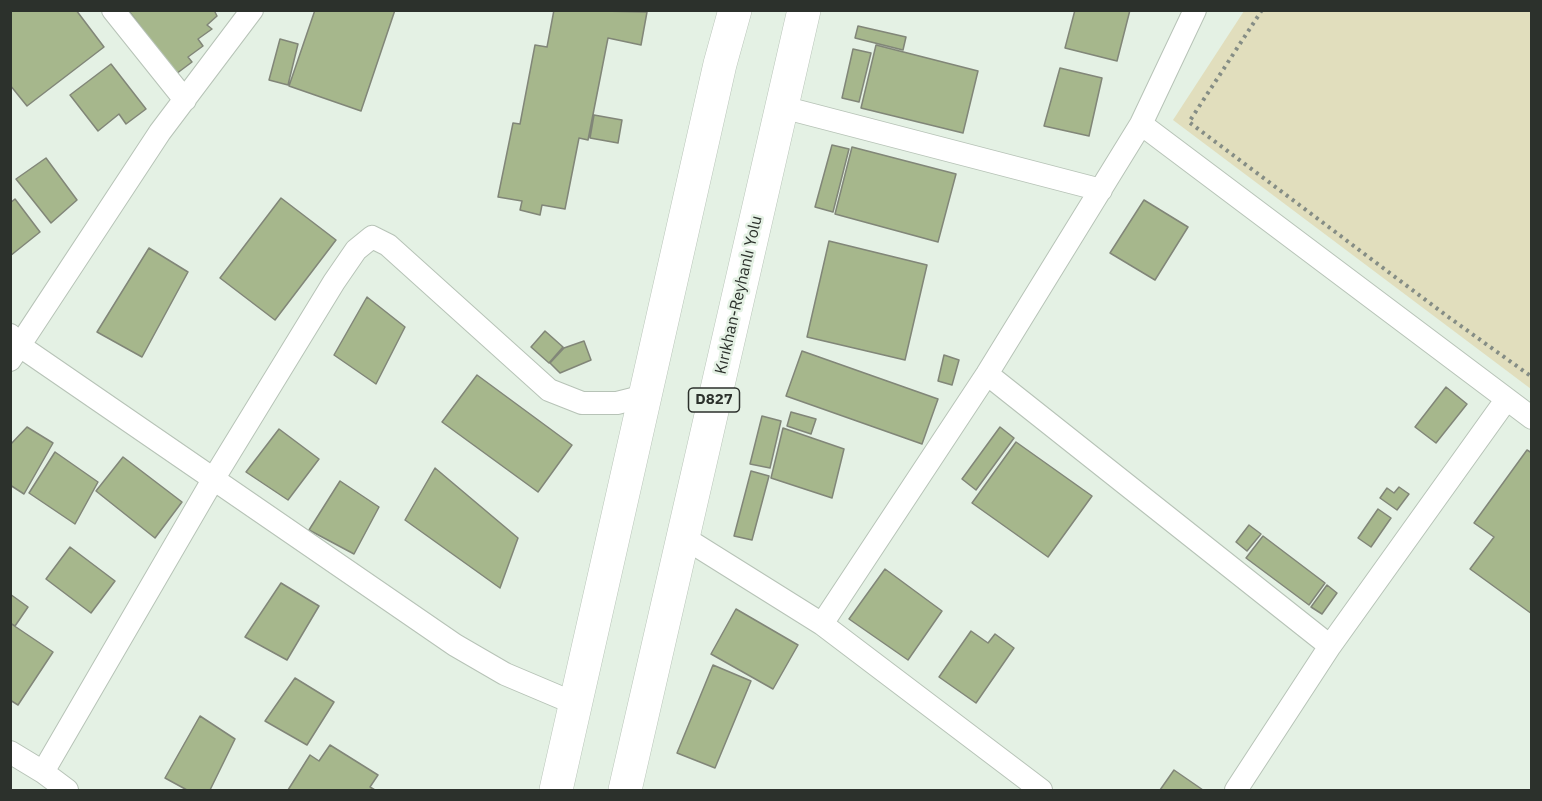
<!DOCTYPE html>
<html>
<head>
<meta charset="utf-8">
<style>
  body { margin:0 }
  #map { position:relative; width:1542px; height:801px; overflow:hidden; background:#e4f1e4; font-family:"IBM Plex Sans",sans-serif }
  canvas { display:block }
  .frame { position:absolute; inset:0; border:12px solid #2c312c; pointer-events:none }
</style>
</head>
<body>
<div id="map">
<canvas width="1542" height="801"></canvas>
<div class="frame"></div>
</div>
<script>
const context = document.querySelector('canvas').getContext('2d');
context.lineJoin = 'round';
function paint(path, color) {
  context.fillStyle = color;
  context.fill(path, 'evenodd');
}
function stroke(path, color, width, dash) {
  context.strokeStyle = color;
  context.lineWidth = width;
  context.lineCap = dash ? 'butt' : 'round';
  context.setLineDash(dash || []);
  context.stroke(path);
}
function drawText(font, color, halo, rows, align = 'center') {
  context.font = font + ' "IBM Plex Sans",sans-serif';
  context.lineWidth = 5;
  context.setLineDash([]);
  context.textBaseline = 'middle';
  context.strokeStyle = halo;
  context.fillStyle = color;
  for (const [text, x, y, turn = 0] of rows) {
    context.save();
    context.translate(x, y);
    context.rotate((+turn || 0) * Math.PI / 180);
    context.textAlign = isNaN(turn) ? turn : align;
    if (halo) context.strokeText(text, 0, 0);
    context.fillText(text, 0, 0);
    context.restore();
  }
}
paint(new Path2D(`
  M1244,11H1531V389L1173,120Z`), '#e1debd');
const building = new Path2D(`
  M10,10H76L104,47L27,106L10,85Z
  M128,10H214L217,16L207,25L212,29L198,39L203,46L188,57L192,62L176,74Z
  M315,10H395L361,111L289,86Z
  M554,10L647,12L641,45L608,38L588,140L579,138L565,209L542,205L540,215L520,210L522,201L498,197L513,123L520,124L535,45L547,47Z
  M1075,10H1130L1117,61L1065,48Z
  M858,26L906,37L903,50L855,38Z
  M280,39L298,44L288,85L269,80Z
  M876,45L978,71L963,133L861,108Z
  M853,49L871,53L859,102L842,98Z
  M111,64L146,109L126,124L119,114L98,131L70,95Z
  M1060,68L1102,78L1089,136L1044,126Z
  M594,115L622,120L618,143L590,138Z
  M832,145L849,149L833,212L815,207Z
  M852,147L956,174L938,242L835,214Z
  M46,158L77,200L51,223L16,179Z
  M281,198L336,240L275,320L220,278Z
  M15,199L40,232L10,256V203Z
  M1144,200L1188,227L1155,280L1110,253Z
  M829,241L927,265L905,360L807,337Z
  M149,248L188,272L142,357L97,332Z
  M367,297L405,327L376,384L334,355Z
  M545,331L563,347L549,363L531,347Z
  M584,341L591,360L560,373L550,363L564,348Z
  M802,351L938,399L922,444L786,396Z
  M944,355L959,360L952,385L938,381Z
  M477,375L572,445L538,492L442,422Z
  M1446,387L1467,404L1436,443L1415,427Z
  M791,412L816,419L811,434L787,426Z
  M762,416L781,421L770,468L750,464Z
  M27,427L53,443L24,494L10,485V445Z
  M1000,427L1014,438L976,490L962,479Z
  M783,428L844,449L832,498L771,478Z
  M279,429L319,459L288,500L246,472Z
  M1016,442L1092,496L1048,557L972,503Z
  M1527,450L1532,453V614L1470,569L1494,537L1474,523Z
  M55,452L98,482L75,524L29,493Z
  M123,457L182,502L155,538L96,491Z
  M435,468L518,538L500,588L405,520Z
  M751,471L769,476L752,540L734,536Z
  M340,481L379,507L354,554L309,530Z
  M1399,487L1409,494L1397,510L1380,498L1387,488L1394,493Z
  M1378,509L1391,518L1371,547L1358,538Z
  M1249,525L1261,534L1247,551L1236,542Z
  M1263,536L1325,583L1309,605L1246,558Z
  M70,547L115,581L91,613L46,579Z
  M885,569L942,611L908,660L849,619Z
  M281,583L319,606L287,660L245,637Z
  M1327,585L1337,593L1322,614L1311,607Z
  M10,594L28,607L15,626L10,623Z
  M736,609L798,645L773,689L711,654Z
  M10,623L53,652L18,705L10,700Z
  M971,631L988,643L995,634L1014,648L976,703L939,677Z
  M713,665L751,681L715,768L677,753Z
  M295,678L334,702L307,745L265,721Z
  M200,716L235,739L210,790H187L165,778Z
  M330,745L378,775L370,787L375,790H288L310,755L319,761Z
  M1174,770L1203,790H1160Z`);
paint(building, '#a6b78c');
stroke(building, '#818678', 1.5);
const minor = new Path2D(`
  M113,10L185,100
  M782,107L1101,190
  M1141,124L1532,418
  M10,335L20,346L455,645L505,674L576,704
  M10,360L160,132L252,10
  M987,374L1330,646
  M683,537L822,624L1041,790
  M822,624L987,374L1141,124L1195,10
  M10,752L43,772L67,790
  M43,772L214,478L334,282L356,250L372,237L388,245L549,390L582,403H617L645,396
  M1236,790L1330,646L1506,400`);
const trunk = new Path2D(`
  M556,790L720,64L735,10
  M625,790L804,10`);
stroke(minor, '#b7c3b7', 24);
stroke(trunk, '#b7c3b7', 34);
stroke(new Path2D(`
  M1262,10L1189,122L1447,316L1532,377`), '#858d85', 4, [3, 4.5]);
stroke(minor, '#fff', 22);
stroke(trunk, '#fff', 33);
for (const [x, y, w] of [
  [714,400,51]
]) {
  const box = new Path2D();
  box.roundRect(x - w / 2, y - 12, w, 24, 4.5);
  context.fillStyle = '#e4f1e4';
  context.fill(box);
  stroke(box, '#2c312c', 1.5);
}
drawText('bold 15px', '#2c312c', null, [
  ["D827",714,400]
]);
drawText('16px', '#2c312c', '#e4f1e4', [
  ["Kırıkhan-Reyhanlı Yolu",739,295,-77]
]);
</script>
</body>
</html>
